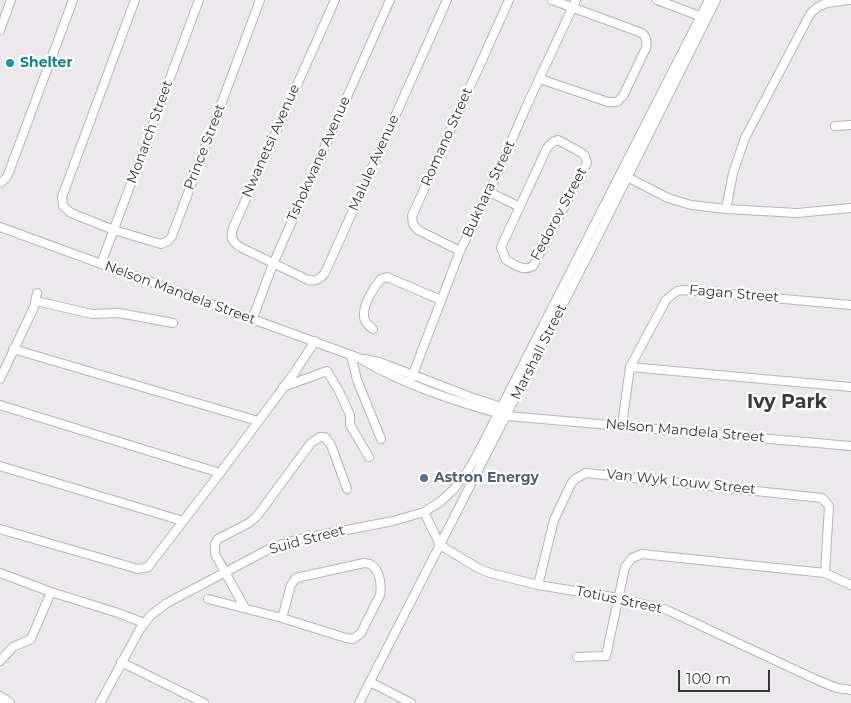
<!DOCTYPE html>
<html>
<head>
<meta charset="utf-8">
<style>
  body { margin:0 }
  #map { position:relative; width:851px; height:703px; overflow:hidden; background:#ece9ed; font-family:Montserrat,sans-serif }
  canvas { display:block }
  .scale { position:absolute; left:678px; top:670px; width:92px; height:22px; box-sizing:border-box; border:2px solid #373637; border-top:0; padding-left:6px; font-size:15px; line-height:18px; white-space:nowrap; color:#373637; -webkit-text-stroke:4px #fff; paint-order:stroke }
</style>
</head>
<body>
<div id="map">
<canvas width="851" height="703"></canvas>
<div class="scale">100 m</div>
</div>
<script>
const context = document.querySelector('canvas').getContext('2d');
context.lineJoin = 'round';
function stroke(path, color, width, dash) {
  context.strokeStyle = color;
  context.lineWidth = width;
  context.lineCap = dash ? 'butt' : 'round';
  context.setLineDash(dash || []);
  context.stroke(path);
}
function drawText(font, color, halo, rows, align = 'center') {
  context.font = font + ' Montserrat,sans-serif';
  context.lineWidth = 4.5;
  context.setLineDash([]);
  context.textBaseline = 'middle';
  context.strokeStyle = halo;
  context.fillStyle = color;
  for (const [text, x, y, turn = 0] of rows) {
    context.save();
    context.translate(x, y);
    context.rotate((+turn || 0) * Math.PI / 180);
    context.textAlign = isNaN(turn) ? turn : align;
    if (halo) context.strokeText(text, 0, 0);
    context.fillText(text, 0, 0);
    context.restore();
  }
}
const minor = new Path2D(`
  M135,0L62,197L63,206L71,213L114,230L161,244L168,241L172,236L260,0
  M335,0L233,228C230,238 232,241 240,247L308,280C316,282 320,279 325,273L447,0
  M657,0L705,18
  M0,30L11,0
  M540,79L608,102H617L623,96L646,48C647,43 647,37 642,33L552,0
  M835,126L851,125
  M558,140L582,153L585,156L587,163L533,266C524,272 515,265 506,260L501,247L547,148L553,142Z
  M623,175L668,198L691,205L726,209L797,213L851,208
  M0,183L6,178L9,172L73,0
  M489,192L520,207
  M726,209L733,173L745,138L809,16C818,1 835,2 850,0
  M0,227L359,358C404,385 457,402 507,416L851,446
  M460,251L418,230L413,224L412,216L509,0
  M101,264L199,0
  M36,301L92,314L119,313L173,323
  M252,320L273,264L390,0
  M373,329C368,325 364,322 364,316C363,304 374,287 381,279L387,277L441,300
  M13,349L258,421
  M351,355L357,380L381,439
  M364,359L379,362L468,396L504,408
  M630,367L851,387
  M0,379L34,307L37,293
  M410,382L460,251L489,192L527,105L576,0
  M283,387L327,371L339,391L350,415V425L369,457
  M0,405L220,473
  M622,425L630,367L666,300L677,291L684,290L851,305
  M0,466L183,521
  M424,512L440,545L478,568L490,573L538,585L618,598L667,610L817,680L837,688L851,690
  M0,529L138,569L148,567L220,473L295,372L315,341
  M0,573L51,592L31,639L13,647L0,661
  M538,585L554,520L571,484L575,479L586,473L822,498L829,506L825,573
  M51,592L118,613L144,623
  M208,599L282,618L346,638L353,639L361,633L380,595C382,583 379,563 364,563L296,578L291,585L282,618
  M245,608L215,554V544L218,539L249,523L257,516L311,443L320,437H325L331,445L347,489
  M577,657L606,656L625,567L632,558L642,554L825,573L851,585
  M121,662L204,703
  M370,682L411,703
  M100,703L140,629L151,615L167,603L271,548L295,540L393,521L424,512L440,502L453,490L467,472L476,457L709,0
  M359,703L603,226L716,0`);
const major = new Path2D(`
  M0,697L9,703`);
stroke(minor, '#b6b4b7', 10);
stroke(major, '#b6b4b7', 12);
stroke(minor, '#fff', 8);
stroke(major, '#fff', 10);
for (const [x, y, r, color] of [
  [10,63,5,"#0f9aa8"],
  [424,478,5,"#5c6f8a"]
]) {
  const dot = new Path2D();
  dot.arc(x, y, r, 0, 2 * Math.PI);
  context.fillStyle = color;
  context.fill(dot);
  stroke(dot, '#fff', 2);
}
drawText('bold 14px', '#0d838f', '#fff', [
  ["Shelter",20,63]
], 'left');
drawText('14px', '#373637', '#fff', [
  ["Monarch Street",150,132,-70],
  ["Romano Street",447,137,-66],
  ["Nwanetsi Avenue",271,141,-66],
  ["Prince Street",205,147,-69],
  ["Tshokwane Avenue",319,159,-66],
  ["Malule Avenue",374,163,-66],
  ["Bukhara Street",489,189,-65],
  ["Fedorov Street",559,214,-62],
  ["Nelson Mandela Street",180,293,20],
  ["Fagan Street",734,294,5],
  ["Marshall Street",539,352,-63],
  ["Nelson Mandela Street",685,431,5],
  ["Van Wyk Louw Street",681,482,6],
  ["Suid Street",307,540,-15],
  ["Totius Street",619,600,12]
]);
drawText('bold 14px', '#4e5e75', '#fff', [
  ["Astron Energy",434,478]
], 'left');
drawText('bold 19px', '#3c3a3d', '#fff', [
  ["Ivy Park",787,402]
]);
</script>
</body>
</html>
